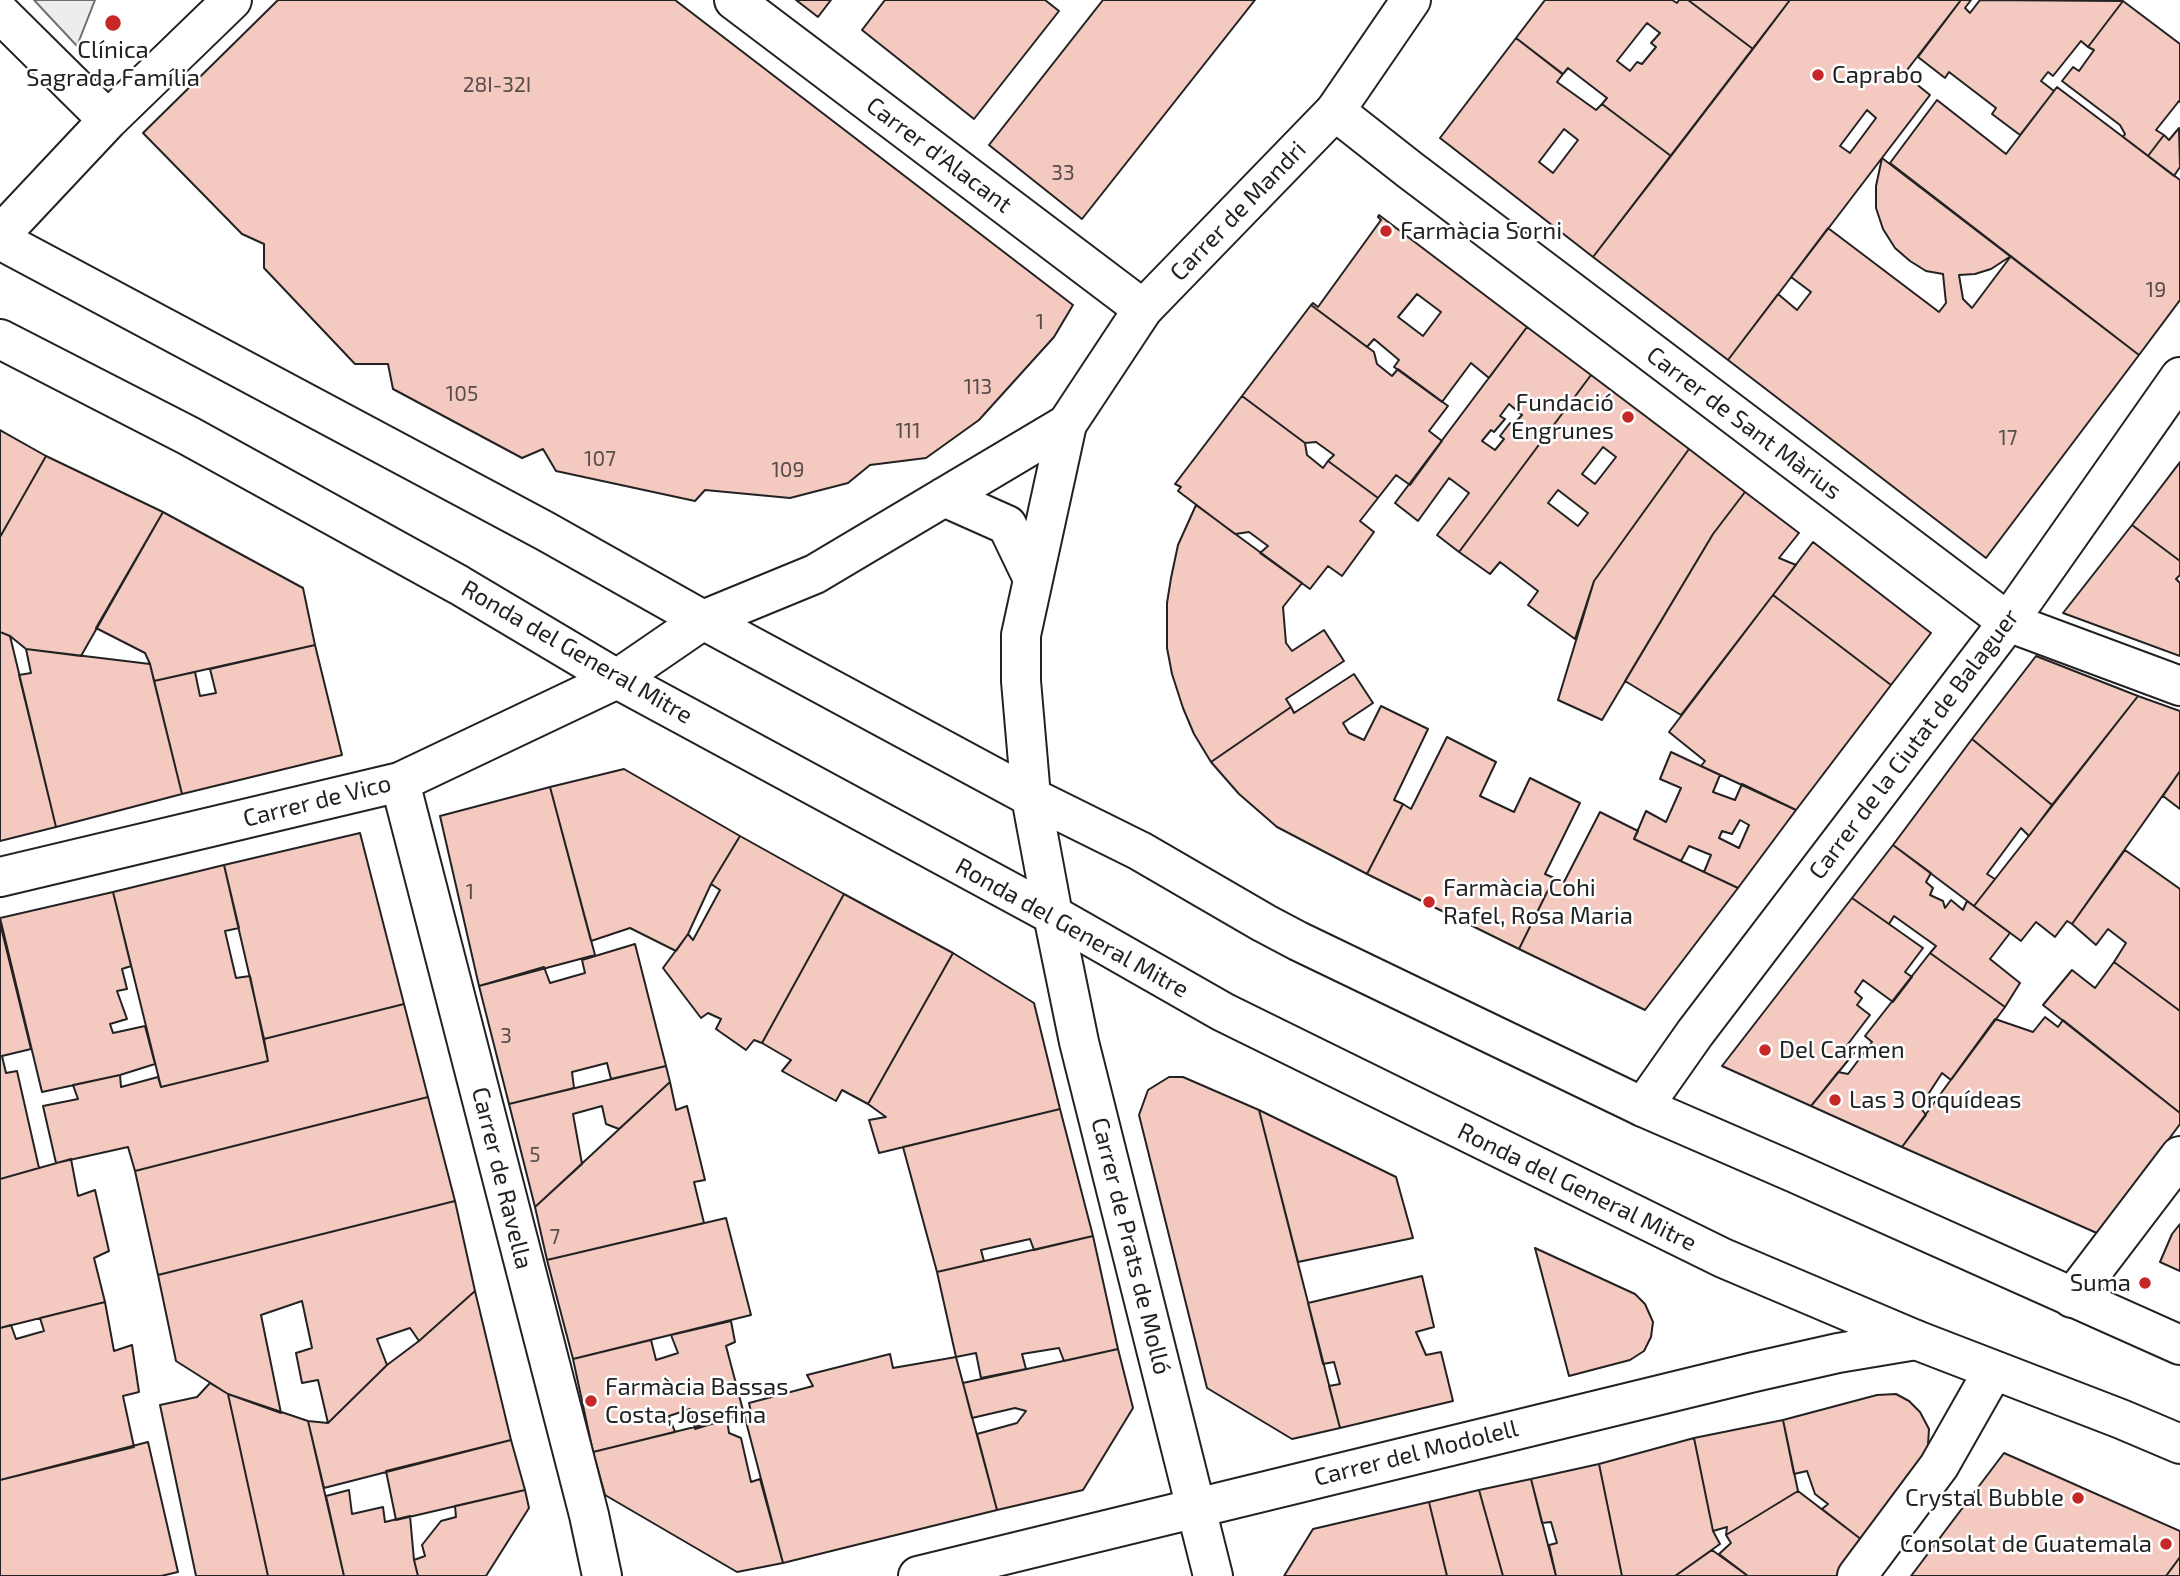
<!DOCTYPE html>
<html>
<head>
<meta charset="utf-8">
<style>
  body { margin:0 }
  canvas { display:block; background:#fff }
</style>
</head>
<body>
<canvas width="2180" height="1576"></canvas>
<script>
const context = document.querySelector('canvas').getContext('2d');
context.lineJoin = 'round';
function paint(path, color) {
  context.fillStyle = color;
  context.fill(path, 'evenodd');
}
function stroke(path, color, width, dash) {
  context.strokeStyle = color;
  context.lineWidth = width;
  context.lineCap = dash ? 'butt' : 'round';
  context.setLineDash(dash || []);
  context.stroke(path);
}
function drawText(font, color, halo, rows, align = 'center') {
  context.font = font + ' "Exo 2",sans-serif';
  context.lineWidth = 5;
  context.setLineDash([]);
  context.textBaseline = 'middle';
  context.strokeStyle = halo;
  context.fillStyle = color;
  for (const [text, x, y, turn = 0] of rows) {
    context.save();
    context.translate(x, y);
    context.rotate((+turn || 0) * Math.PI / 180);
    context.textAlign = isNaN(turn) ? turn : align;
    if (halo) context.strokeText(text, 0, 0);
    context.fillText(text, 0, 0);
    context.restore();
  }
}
const parking = new Path2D(`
  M34,0H95L77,46Z`);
paint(parking, '#ededed');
stroke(parking, '#6f6f6f', 2);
const building = new Path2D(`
  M278,0H675L1073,305L1054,337L979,420L926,458L870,465L848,483L790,498L705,490L695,501L556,471L543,449L522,458L393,389L388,364H355L264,268V244L242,234L143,133Z
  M796,0H831L818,17Z
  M885,0H1045L1059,11L974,119L862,30Z
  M1103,0H1255L1082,219L989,145Z
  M1545,0H1672L1677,3L1679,0H1688L1753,49L1671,156L1602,104L1607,98L1568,68L1563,74L1561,73L1516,38ZM1647,23L1660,33L1651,43L1656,47L1642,64L1637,62L1630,71L1617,61Z
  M1688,0H1790L1753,49Z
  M1790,0H1961L1904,74L1930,95L1728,360L1593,257ZM1867,110L1876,118L1850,153L1840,146Z
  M1961,0H1971L1965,8L1970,13L1980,0L2123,1L2088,47L2081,41L2053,76L2048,72L2041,81L2054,91L2020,135L1992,114L1996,108L1949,72L1945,78L1918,57Z
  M2123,1L2180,44V102L2179,101L2156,130L2164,135L2148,156L2123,137L2125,134L2120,125L2062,81L2073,67L2079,71L2094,50L2088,47Z
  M1516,38L1563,74L1557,82L1596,110L1602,104L1671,156L1593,257L1440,138ZM1564,129L1578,140L1553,173L1539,162Z
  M2057,87L2180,180V300L2139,355L1890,163L1937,100L2006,154Z
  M2179,128L2180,167L2174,176L2148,156L2164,135L2169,140Z
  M1882,158L2139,355L1986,558L1728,360L1778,294L1797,310L1811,292L1791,277L1828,228L1939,312L1946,303L1943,274L1926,271L1910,261L1895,248L1883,229L1876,208V186ZM2011,256L1972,308L1963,299L1959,275L1975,274L1991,269Z
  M1379,215L1527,327L1489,378L1471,363L1442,402L1394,367L1399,360L1374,339L1367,347L1311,305L1313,303L1318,307L1381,220L1378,217ZM1417,294L1441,312L1423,336L1398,317Z
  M1311,305L1374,352L1377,364L1392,376L1398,369L1448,406L1429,431L1442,441L1410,485L1396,475L1378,498L1328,461L1334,455L1316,442L1305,443L1242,396Z
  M1527,327L1591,375L1459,552L1437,535L1469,493L1449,478L1418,521L1395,503ZM1509,404L1522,415L1513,425L1510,423L1500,436L1504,439L1495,450L1482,441L1491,430L1494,432L1505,419L1500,416Z
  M1591,375L1689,449L1594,581L1575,639L1528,605L1538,591L1500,562L1490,574L1459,552ZM1603,447L1616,457L1595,484L1582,474ZM1558,490L1588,513L1578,526L1548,503Z
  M1242,396L1305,443L1307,455L1323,468L1328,461L1378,498L1360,521L1374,532L1342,576L1328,566L1310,589L1260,553L1268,546L1249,532L1235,534L1178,491L1181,487L1175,484Z
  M0,430L46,456L0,537Z
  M1689,449L1745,492L1713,534L1602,720L1558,700L1594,581Z
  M46,456L163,512L81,656L26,649L10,636L0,632V537Z
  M2180,462V561L2132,525Z
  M1745,492L1799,533L1779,558L1796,565L1681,715L1625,681L1713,534Z
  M1196,505L1302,583L1283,607L1286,643L1292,651L1324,630L1344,661L1286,699L1291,707L1211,762L1194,734L1183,708L1172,674L1167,648V603L1171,578L1178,545Z
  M163,512L303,588L315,645L154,681L150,664L145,653L96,628Z
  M2132,525L2180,561V575L2176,579L2180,583V656L2063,613Z
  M1813,542L1931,633L1891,685L1773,595Z
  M1773,595L1891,685L1796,810L1701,766L1705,761L1669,732Z
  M0,632L10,636L56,827L0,841Z
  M315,645L342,755L182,794L154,681L195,672L200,696L216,693L210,669Z
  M26,649L150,664L182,794L56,827L19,675L31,673Z
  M2036,656L2138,696L2052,805L1972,739Z
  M1354,674L1373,703L1343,723L1349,733L1364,740L1381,706L1428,729L1394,800L1403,804L1367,874L1277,827L1239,794L1211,762L1291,707L1294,713Z
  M2138,696L2180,711V771L2072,924L2067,921L2055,937L2036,922L2021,941L1974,906Z
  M1447,737L1496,762L1480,796L1514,812L1530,778L1580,803L1545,874L1554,878L1519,949L1367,874L1403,804L1411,809Z
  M1972,739L2052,805L2029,836L2021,828L1987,874L1995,879L1974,906L1893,845Z
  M1671,752L1720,775L1713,792L1735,800L1742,784L1796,810L1738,888L1704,872L1711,855L1689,846L1681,861L1634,839L1646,811L1666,822L1681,788L1660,779ZM1740,820L1749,825L1739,848L1719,838L1722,831L1732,834Z
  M624,769L740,836L711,884L688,934L676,951L630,928L591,941L550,787Z
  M2180,771V809L2163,796Z
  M550,787L595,955L479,986L440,816Z
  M1600,812L1638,831L1634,839L1738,888L1645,1010L1519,949L1554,878L1564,882Z
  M360,833L404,1004L264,1039L224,865Z
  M740,836L844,894L762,1043L754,1040L746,1050L716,1029L721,1019L708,1013L701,1018L663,968L688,934L693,940L720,890L711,884Z
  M1893,845L1931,873L1926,882L1933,888L1930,895L1943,901L1945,908L1951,900L1963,910L1967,901L2010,933L1990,959L2020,983L2005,1007L1930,953L1936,946L1894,916L1889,924L1852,898Z
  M2125,850L2180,889V1011L2114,962L2126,943L2108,929L2096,945L2072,924Z
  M224,865L239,928L225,931L236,978L250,976L268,1061L161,1087L113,892Z
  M113,892L131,966L122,969L127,989L117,991L127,1019L110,1024L113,1033L145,1026L155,1064L120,1075L42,1092L0,918Z
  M844,894L953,953L868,1104L842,1090L836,1101L782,1071L791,1060L762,1043Z
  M1852,898L1923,948L1905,972L1912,977L1893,1002L1863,980L1855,992L1862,998L1857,1005L1870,1015L1845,1048L1854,1053L1811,1106L1722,1066Z
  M0,923L31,1049L2,1056L6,1073L17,1071L39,1168L0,1179Z
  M635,944L666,1066L611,1079L607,1063L572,1072L574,1088L509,1104L479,986L544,967L550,983L585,973L582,960Z
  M953,953L1034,1003L1060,1109L879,1153L869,1120L886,1117L868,1104Z
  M1930,953L2005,1007L1951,1080L1942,1073L1920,1107L1926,1115L1902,1147L1811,1106L1838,1072L1848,1074L1872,1042L1865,1036Z
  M2114,962L2180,1011V1113L2043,1005L2072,970L2095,988Z
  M404,1004L428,1097L135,1171L128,1147L56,1163L43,1106L78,1099L73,1085L120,1075L121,1087L158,1077L161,1087L268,1061L264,1039Z
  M2045,1017L2058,1027L2063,1020L2180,1113V1124L2099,1234L1902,1147L1995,1019L2033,1032Z
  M666,1066L670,1082L619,1129L606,1124L602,1106L573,1114L582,1164L535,1207L509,1104Z
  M1169,1077H1183L1259,1110L1340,1428L1292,1439L1207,1388L1139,1115L1148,1090Z
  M670,1082L676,1110L687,1106L705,1180L694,1182L704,1223L547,1260L535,1207Z
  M428,1097L455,1201L158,1275L135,1171Z
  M1060,1109L1093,1236L1034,1250L1030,1239L981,1250L984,1261L937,1272L903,1147Z
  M1259,1110L1396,1177L1413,1238L1298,1262Z
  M71,1159L78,1196L95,1190L109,1251L94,1258L105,1302L0,1328V1179Z
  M455,1201L475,1291L419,1341L410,1328L377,1339L387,1365L328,1423L318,1380L302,1383L296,1353L312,1348L302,1301L261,1315L281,1413L228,1394L176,1361L158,1275Z
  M726,1218L751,1315L573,1359L547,1260Z
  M2180,1224V1271L2160,1262L2172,1234Z
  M1093,1236L1118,1349L1064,1361L1059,1348L1022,1354L1026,1369L981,1378L976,1353L956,1357L937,1272Z
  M1535,1248L1635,1294L1645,1304L1653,1322L1651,1337L1644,1351L1630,1360L1569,1376Z
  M1422,1276L1434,1327L1416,1332L1426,1355L1441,1352L1453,1401L1340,1428L1329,1386L1340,1384L1334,1362L1323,1364L1308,1303Z
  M475,1291L511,1440L324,1488L308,1421L328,1423L387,1365L419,1341Z
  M105,1302L114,1351L132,1345L139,1392L123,1396L134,1447L0,1480V1328L11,1325L16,1339L44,1331L40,1318Z
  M731,1321L735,1342L726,1346L744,1414L695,1429L690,1409L669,1416L675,1432L593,1452L573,1359L651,1340L656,1360L678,1353L671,1335Z
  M1118,1349L1133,1408L1083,1490L997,1510L977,1434L1017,1423L1026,1411L1015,1408L972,1418L963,1383Z
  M890,1354L893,1368L956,1357L997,1510L783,1563L744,1414L751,1412L749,1403L813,1386L807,1375Z
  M210,1383L228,1394L268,1576H196L160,1405L197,1397Z
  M228,1394L308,1421L344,1576H268Z
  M1896,1394L1909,1401L1920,1412L1929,1429L1928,1445L1924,1459L1862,1540L1822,1509L1828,1504L1815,1494L1807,1471L1794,1474L1783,1420L1877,1395Z
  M727,1419L729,1433L741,1438L751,1482L760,1479L783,1563L737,1572L605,1495L593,1452Z
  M1783,1420L1798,1491L1726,1535L1727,1527L1713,1531L1694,1438Z
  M1694,1438L1713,1531L1720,1544L1675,1576H1622L1599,1464Z
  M511,1440L525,1490L396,1520L386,1471Z
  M148,1442L178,1572L161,1576H0V1480Z
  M2004,1453L2180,1531V1557L2166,1576H1911Z
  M1599,1464L1622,1576H1556L1549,1545L1557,1543L1551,1522L1542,1523L1531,1479Z
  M1531,1479L1556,1576H1503L1479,1490Z
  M349,1490L352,1514L383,1507L385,1522L410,1516L414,1560L418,1576H344L326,1496Z
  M525,1490L529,1508L486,1576H418L414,1560L425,1556L422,1545L441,1521L456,1517L455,1506Z
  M1479,1490L1503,1576H1447L1429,1502Z
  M1798,1491L1862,1540L1836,1576H1748L1719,1554L1731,1543L1726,1535Z
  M1429,1502L1447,1576H1284L1313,1529Z
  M1712,1550L1748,1576H1675Z
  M2180,1557V1576H2166Z`);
paint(building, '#f3c9c0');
stroke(building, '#222', 2);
const minor = new Path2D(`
  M734,0L1143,309
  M0,13L108,120
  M1335,111L1410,170L2008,622L2180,686
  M0,235L108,120L232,0
  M400,782L589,1515L602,1576
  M0,877L400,782L617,679
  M1643,1107L1695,1033L2008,622L2180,377
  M2072,1298L2180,1156
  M918,1576L1754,1372L1838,1353L1916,1340
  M1857,1576L1939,1466L1993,1371`);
const tertiary = new Path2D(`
  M1067,424L1143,309L1335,111L1411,0
  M1053,915L1079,1042L1213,1576`);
const primary = new Path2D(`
  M0,240L545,531L703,620L1031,797L1140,851L1264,923L1298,941L1643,1107L1795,1173L2180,1345
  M0,339L189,436L459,585L617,679L1053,915L1223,1012L1723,1258L1916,1340L2121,1419L2180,1444
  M944,497L1007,525L1033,579
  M617,679L703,620L815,574L1067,424
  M1053,915L1031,797L1021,681V635L1067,424`);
stroke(minor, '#222', 42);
stroke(tertiary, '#222', 42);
stroke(primary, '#222', 42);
stroke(minor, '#fff', 38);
stroke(tertiary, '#fff', 38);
stroke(primary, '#fff', 38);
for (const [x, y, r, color] of [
  [113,23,9,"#c62828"],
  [1818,75,7,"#c62828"],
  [1386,231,7,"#c62828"],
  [1628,417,7,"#c62828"],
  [1429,902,7,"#c62828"],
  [1765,1050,7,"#c62828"],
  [1835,1100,7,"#c62828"],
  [2145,1283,7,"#c62828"],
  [591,1401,7,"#c62828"],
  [2078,1498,7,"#c62828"],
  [2166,1544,7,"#c62828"]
]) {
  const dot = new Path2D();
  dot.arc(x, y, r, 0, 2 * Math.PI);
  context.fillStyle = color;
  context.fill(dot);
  stroke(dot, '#fff', 2.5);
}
drawText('21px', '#564c4a', null, [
  ["28I-32I",497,85],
  ["33",1063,173],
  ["19",2156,290],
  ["1",1040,322],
  ["113",978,387],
  ["105",462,394],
  ["111",908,431],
  ["17",2008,438],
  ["107",600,459],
  ["109",788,470],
  ["1",470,892],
  ["3",506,1036],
  ["5",535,1155],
  ["7",555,1237]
]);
drawText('24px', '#222', '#fff', [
  ["Clínica",113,50,"center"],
  ["Sagrada Família",113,78,"center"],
  ["Caprabo",1832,75],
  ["Farmàcia Sorni",1400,231],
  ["Fundació",1614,403,"right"],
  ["Engrunes",1614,431,"right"],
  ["Farmàcia Cohi",1443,888],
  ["Rafel, Rosa Maria",1443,916],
  ["Del Carmen",1779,1050],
  ["Las 3 Orquídeas",1849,1100],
  ["Suma",2131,1283,"right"],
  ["Farmàcia Bassas",605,1387],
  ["Costa, Josefina",605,1415],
  ["Crystal Bubble",2064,1498,"right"],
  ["Consolat de Guatemala",2152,1544,"right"]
], 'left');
drawText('24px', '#222', '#fff', [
  ["Carrer d'Alacant",939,155,37],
  ["Carrer de Mandri",1238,211,-46],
  ["Carrer de Sant Màrius",1744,423,37],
  ["Ronda del General Mitre",577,652,30],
  ["Carrer de la Ciutat de Balaguer",1914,744,-53],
  ["Carrer de Vico",317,801,-14],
  ["Ronda del General Mitre",1072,928,29],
  ["Carrer de Ravella",502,1178,76],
  ["Ronda del General Mitre",1577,1187,26],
  ["Carrer de Prats de Molló",1131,1246,76],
  ["Carrer del Modolell",1416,1453,-14]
]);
</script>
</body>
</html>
